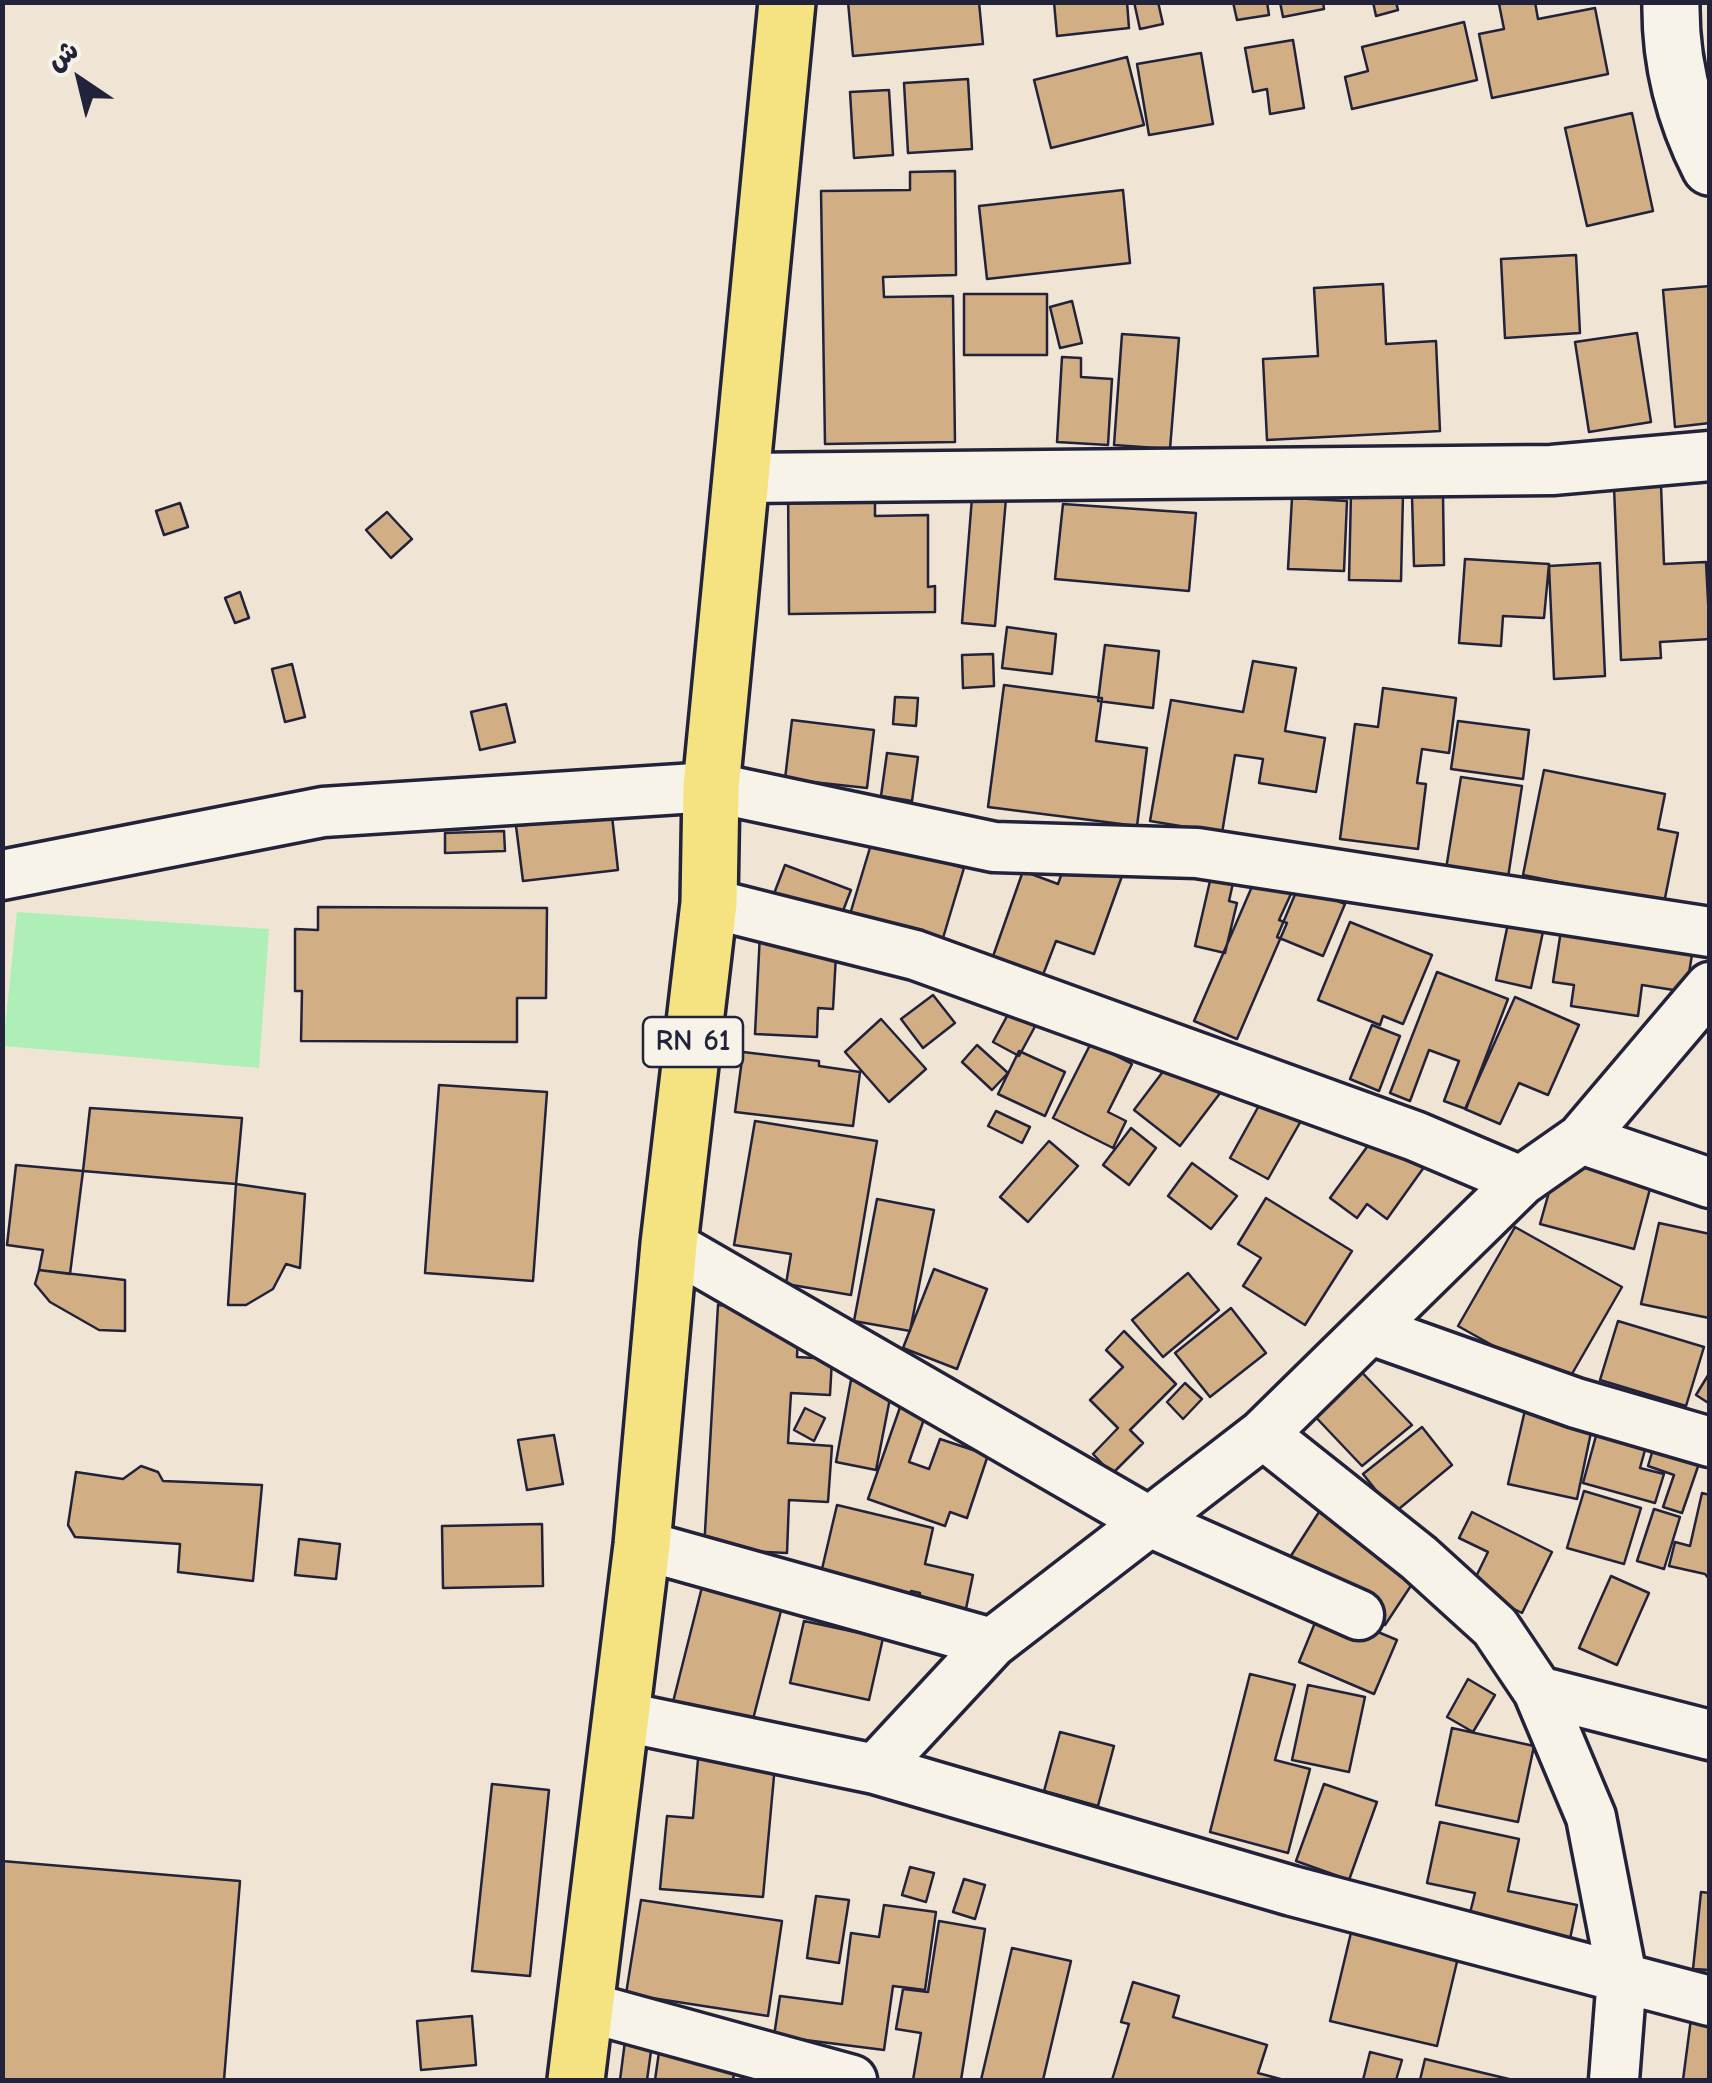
<!DOCTYPE html>
<html>
<head>
<meta charset="utf-8">
<style>
  body { margin:0 }
  #map { position:relative; width:1712px; height:2083px; overflow:hidden; background:#f0e5d4; font-family:"Comic Neue","Playpen Sans Arabic",sans-serif }
  canvas { display:block }
  .frame { position:absolute; inset:0; border:5px solid #22223b; pointer-events:none }
  .north { position:absolute; left:30px; top:30px; width:100px; height:100px; -webkit-text-stroke:8px #f7f3e8; paint-order:stroke; rotate:325deg; font-size:28px; font-weight:700; line-height:40px; text-align:center; color:#22223b }
  .north::after { content:''; display:block; margin:auto; width:35px; height:45px; background:#22223b; clip-path:polygon(50% 0,100% 100%,50% 72%,0 100%) }
</style>
</head>
<body>
<div id="map">
<canvas width="1712" height="2083"></canvas>
<div class="frame"></div>
<div class="north">ش</div>
</div>
<script>
const context = document.querySelector('canvas').getContext('2d');
context.lineJoin = 'round';
function paint(path, color) {
  context.fillStyle = color;
  context.fill(path, 'evenodd');
}
function stroke(path, color, width, dash) {
  context.strokeStyle = color;
  context.lineWidth = width;
  context.lineCap = dash ? 'butt' : 'round';
  context.setLineDash(dash || []);
  context.stroke(path);
}
function drawText(font, color, halo, rows, align = 'center') {
  context.font = font + ' "Comic Neue",sans-serif';
  context.lineWidth = 8;
  context.setLineDash([]);
  context.textBaseline = 'middle';
  context.strokeStyle = halo;
  context.fillStyle = color;
  for (const [text, x, y, turn = 0] of rows) {
    context.save();
    context.translate(x, y);
    context.rotate((+turn || 0) * Math.PI / 180);
    context.textAlign = isNaN(turn) ? turn : align;
    if (halo) context.strokeText(text, 0, 0);
    context.fillText(text, 0, 0);
    context.restore();
  }
}
paint(new Path2D(`
  M17,912L269,929L259,1068L3,1046Z`), '#aeefb8');
const building = new Path2D(`
  M848,2H979L983,44L853,56Z
  M1054,2H1127L1129,28L1057,36Z
  M1134,2H1158L1163,24L1140,29Z
  M1233,2H1267L1269,15L1237,20Z
  M1280,2H1323L1324,9L1283,17Z
  M1373,2H1396L1398,10L1376,16Z
  M1535,2L1538,19L1595,8L1608,74L1492,98L1479,34L1504,29L1499,4Z
  M1464,22L1477,80L1352,109L1345,77L1368,71L1362,47Z
  M1293,40L1304,108L1270,114L1267,89L1253,92L1245,48Z
  M1201,53L1213,124L1149,135L1137,64Z
  M1127,57L1144,125L1051,148L1034,80Z
  M968,79L972,149L908,153L904,83Z
  M889,90L893,155L854,158L850,92Z
  M1632,113L1653,211L1587,226L1565,128Z
  M955,171L956,275L883,277L884,297L953,296L955,442L825,444L821,191L910,190V172Z
  M1123,190L1130,263L987,279L979,206Z
  M1576,255L1580,333L1505,338L1501,259Z
  M1383,284L1386,344L1436,341L1440,431L1267,440L1263,359L1318,356L1314,288Z
  M1710,286V423L1675,427L1663,290Z
  M964,294H1047V355H964Z
  M1072,301L1082,343L1060,348L1050,307Z
  M1637,333L1651,422L1589,432L1575,342Z
  M1122,334L1179,338L1170,449L1114,445Z
  M1062,357L1081,358V377L1112,379L1108,445L1057,442Z
  M875,482V516L928,515V587L935,586V612L789,614L788,483Z
  M973,485L1007,487L995,626L962,623Z
  M1661,485L1664,564L1706,562L1710,639L1660,642L1661,658L1621,660L1614,487Z
  M1351,493L1403,494L1401,581L1349,580Z
  M1443,495L1444,565L1414,566L1412,496Z
  M1292,498L1347,501L1344,571L1288,569Z
  M180,503L188,527L164,535L156,511Z
  M1063,504L1196,513L1189,591L1055,579Z
  M387,512L412,539L391,558L366,530Z
  M1465,559L1549,564L1544,618L1503,616L1501,646L1459,643Z
  M1600,563L1605,676L1554,679L1549,566Z
  M240,592L249,618L235,623L225,598Z
  M1007,627L1056,634L1052,674L1002,668Z
  M1105,645L1159,651L1153,708L1098,701Z
  M993,654L994,686L963,688L962,655Z
  M1253,661L1296,668L1285,731L1325,738L1316,792L1259,783L1263,759L1235,755L1222,833L1150,821L1171,700L1243,712Z
  M292,664L305,717L285,722L272,669Z
  M1004,685L1102,698L1096,741L1147,748L1137,826L988,807Z
  M1383,688L1456,698L1449,753L1422,749L1417,783L1426,784L1418,849L1340,839L1355,724L1378,727Z
  M895,697L918,698L916,726L893,724Z
  M506,704L515,742L480,750L471,712Z
  M792,720L874,730L867,788L785,779Z
  M1458,721L1529,730L1523,779L1451,769Z
  M887,753L918,757L912,801L881,796Z
  M1544,770L1665,794L1658,829L1678,833L1664,903L1523,875Z
  M1461,777L1522,786L1507,884L1445,875Z
  M612,816L618,870L523,881L516,826Z
  M504,831L505,851L445,853V833Z
  M872,841L964,868L940,948L848,921Z
  M1068,856L1122,876L1094,954L1056,941L1041,980L991,962L1023,871L1058,884Z
  M785,865L851,890L836,929L770,904Z
  M1213,868L1235,874L1229,901L1237,903L1225,953L1195,946Z
  M1260,868L1296,883L1279,920L1287,923L1237,1039L1194,1021Z
  M1299,885L1345,904L1323,956L1277,937Z
  M318,907L547,908L546,998H517V1042L301,1041L302,991H295V929L318,930Z
  M1509,919L1544,927L1531,988L1496,980Z
  M1350,922L1432,955L1403,1024L1383,1016L1380,1025L1318,1000Z
  M1562,924L1694,942L1686,992L1642,985L1638,1016L1571,1006L1574,985L1553,982Z
  M760,933L837,937L833,1009L818,1008L817,1037L755,1034Z
  M1437,972L1508,999L1466,1109L1444,1101L1459,1061L1429,1050L1410,1101L1390,1093Z
  M933,995L955,1023L923,1048L901,1019Z
  M1515,997L1579,1025L1548,1095L1519,1083L1500,1124L1465,1109Z
  M1012,1007L1038,1021L1019,1056L993,1042Z
  M881,1019L926,1069L889,1102L845,1052Z
  M1372,1025L1400,1036L1379,1091L1350,1079Z
  M1091,1043L1132,1064L1108,1112L1126,1121L1113,1148L1053,1118Z
  M977,1045L1008,1073L992,1090L962,1062Z
  M1019,1051L1065,1072L1045,1116L998,1094Z
  M743,1052L819,1061V1066L860,1072L853,1126L735,1112Z
  M1177,1053L1224,1088L1180,1146L1134,1110Z
  M439,1085L547,1092L533,1281L425,1273Z
  M1267,1091L1306,1112L1268,1179L1230,1158Z
  M90,1108L242,1118L236,1184L83,1171Z
  M996,1111L1030,1127L1022,1143L988,1126Z
  M755,1121L877,1141L851,1295L786,1284L791,1254L734,1245Z
  M1131,1128L1156,1148L1129,1185L1103,1165Z
  M1380,1129L1427,1163L1387,1219L1367,1204L1357,1218L1330,1198Z
  M1049,1141L1078,1166L1028,1222L1000,1197Z
  M1558,1160L1651,1185L1634,1249L1540,1224Z
  M1192,1163L1237,1196L1211,1229L1168,1196Z
  M16,1165L83,1171L70,1274L39,1270L43,1250L7,1245Z
  M236,1184L305,1194L300,1268L286,1264L273,1289L246,1305H228Z
  M1266,1198L1352,1251L1305,1325L1243,1286L1261,1258L1238,1244Z
  M877,1199L934,1210L910,1331L854,1321Z
  M1659,1223L1710,1234L1709,1318L1641,1304Z
  M1515,1227L1622,1287L1565,1386L1458,1326Z
  M934,1269L987,1289L957,1369L903,1348Z
  M39,1270L125,1280V1331L99,1330L50,1302L35,1284Z
  M1188,1273L1219,1310L1163,1357L1132,1320Z
  M718,1305L776,1308L775,1333L798,1334L797,1357L832,1359L830,1395L791,1393L788,1443L832,1446L828,1502L789,1500L787,1553L704,1549Z
  M1231,1308L1266,1353L1210,1397L1175,1353Z
  M1618,1321L1704,1347L1686,1406L1600,1380Z
  M1124,1331L1176,1384L1130,1430L1143,1443L1112,1474L1093,1454L1118,1428L1090,1400L1123,1367L1106,1350Z
  M1354,1364L1412,1425L1362,1466L1308,1409Z
  M1710,1372V1404L1696,1395Z
  M851,1380L892,1388L876,1470L836,1462Z
  M1185,1383L1202,1399L1183,1419L1167,1402Z
  M905,1393L930,1402L909,1462L929,1469L940,1439L988,1455L967,1518L950,1512L945,1526L868,1499Z
  M805,1408L825,1418L814,1441L794,1430Z
  M1525,1410L1593,1423L1577,1499L1508,1484Z
  M1599,1425L1648,1439L1640,1468L1664,1474L1655,1503L1583,1483Z
  M1422,1427L1452,1465L1394,1513L1363,1474Z
  M554,1435L563,1484L527,1490L518,1440Z
  M1657,1436L1703,1452L1682,1513L1663,1507L1674,1475L1648,1466Z
  M141,1466L158,1472L163,1481L262,1485L253,1581L178,1572L180,1544L75,1537L68,1525L76,1472L123,1479Z
  M1584,1491L1641,1508L1624,1564L1567,1548Z
  M1702,1493L1710,1495V1580L1705,1574L1669,1566L1675,1542L1690,1546Z
  M837,1505L933,1528L925,1564L973,1575L962,1628L915,1618L920,1593L911,1591L907,1606L818,1586Z
  M1654,1509L1680,1517L1664,1569L1637,1561Z
  M1319,1512L1418,1575L1385,1625L1287,1562Z
  M1472,1512L1552,1552L1522,1613L1471,1587L1488,1552L1459,1538Z
  M542,1524L543,1586L443,1588L442,1526Z
  M299,1539L340,1544L336,1579L295,1575Z
  M1611,1576L1649,1593L1617,1665L1579,1648Z
  M702,1587L782,1607L751,1727L672,1706Z
  M1321,1608L1397,1640L1374,1694L1299,1662Z
  M804,1621L883,1638L869,1700L790,1683Z
  M1250,1674L1295,1685L1275,1760L1310,1769L1288,1853L1210,1832Z
  M1468,1679L1495,1695L1473,1732L1447,1717Z
  M1308,1685L1365,1697L1349,1772L1292,1760Z
  M1452,1728L1534,1746L1518,1822L1436,1805Z
  M1060,1732L1114,1746L1098,1806L1044,1791Z
  M698,1759L775,1765L763,1897L660,1889L667,1816L693,1818Z
  M492,1784L549,1790L530,1976L472,1971Z
  M1324,1784L1377,1802L1349,1880L1296,1861Z
  M1440,1822L1519,1839L1508,1891L1577,1905L1570,1939L1469,1917L1475,1893L1427,1883Z
  M2,1861L240,1881L224,2080H2Z
  M910,1867L934,1873L926,1902L902,1895Z
  M964,1879L985,1885L975,1919L953,1912Z
  M1701,1892L1710,1893V1970L1693,1969Z
  M816,1896L849,1900L839,1963L807,1958Z
  M641,1900L782,1921L768,2016L626,1994Z
  M884,1905L936,1912L925,1990L893,1986L884,2050L774,2036L780,1996L842,2004L851,1933L879,1937Z
  M1354,1920L1461,1945L1437,2046L1330,2021Z
  M939,1921L985,1929L961,2080H913L921,2033L896,2029L903,1989L928,1992Z
  M1012,1948L1071,1961L1043,2080H981Z
  M1133,1982L1179,1996L1173,2017L1267,2045L1258,2073L1284,2080H1112L1129,2024L1121,2022Z
  M1692,2011L1710,2013V2080H1683Z
  M472,2016L476,2065L421,2070L417,2021Z
  M625,2041L652,2044L647,2080H620Z
  M659,2052L736,2061L733,2080H655Z
  M1370,2052L1402,2060L1396,2080H1363Z
  M1425,2059L1513,2080H1420Z`);
paint(building, '#d2ae84');
stroke(building, '#22223b', 2.5);
const minor = new Path2D(`
  M743,478L1552,470L1710,456
  M2,875L323,812L711,787L994,847L1197,853L1710,932
  M709,903L915,955L1415,1136L1521,1181
  M1581,1139L1710,1183
  M669,1244L1152,1523L1359,1615
  M1374,1331L1576,1403L1710,1442
  M1263,1434L1419,1558L1495,1627L1538,1691L1591,1817L1622,1977L1614,2080
  M642,1545L992,1643
  M1538,1691L1710,1735
  M620,1716L875,1769L992,1643L1263,1434L1521,1181L1581,1139L1710,987
  M875,1769L1292,1891L1710,2001
  M583,2006L852,2080`);
const tertiary = new Path2D(`
  M1671,2C1670,61 1683,114 1710,167`);
const primary = new Path2D(`
  M576,2080L642,1545L669,1244L709,903L711,787L787,2`);
stroke(minor, '#22223b', 55);
stroke(tertiary, '#22223b', 62);
stroke(primary, '#22223b', 62);
stroke(minor, '#f7f3e8', 48);
stroke(tertiary, '#f7f3e8', 55);
stroke(primary, '#f5e382', 55);
for (const [x, y, w] of [
  [693,1042,100]
]) {
  const box = new Path2D();
  box.roundRect(x - w / 2, y - 25, w, 50, 8);
  context.fillStyle = '#f7f3e8';
  context.fill(box);
  stroke(box, '#22223b', 2.5);
}
drawText('bold 30px', '#22223b', null, [
  ["RN 61",693,1042]
]);
</script>
</body>
</html>
